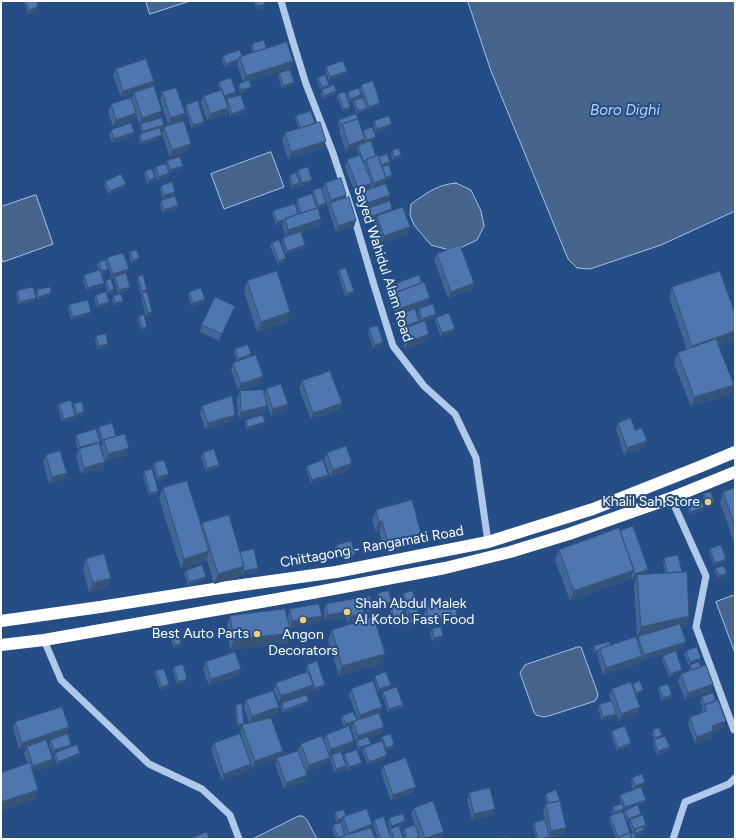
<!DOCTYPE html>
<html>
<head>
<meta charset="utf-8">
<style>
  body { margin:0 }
  #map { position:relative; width:736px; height:840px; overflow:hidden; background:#254e87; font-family:Figtree,sans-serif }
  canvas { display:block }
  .frame { position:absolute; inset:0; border:2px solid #fff; pointer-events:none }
</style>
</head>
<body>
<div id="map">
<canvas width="736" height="840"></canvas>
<div class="frame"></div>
</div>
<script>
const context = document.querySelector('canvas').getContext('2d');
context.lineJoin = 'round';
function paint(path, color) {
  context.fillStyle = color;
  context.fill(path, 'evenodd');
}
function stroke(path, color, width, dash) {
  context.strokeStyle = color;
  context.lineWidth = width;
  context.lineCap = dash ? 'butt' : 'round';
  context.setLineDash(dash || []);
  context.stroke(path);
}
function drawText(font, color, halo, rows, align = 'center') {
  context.font = font + ' Figtree,sans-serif';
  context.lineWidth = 4;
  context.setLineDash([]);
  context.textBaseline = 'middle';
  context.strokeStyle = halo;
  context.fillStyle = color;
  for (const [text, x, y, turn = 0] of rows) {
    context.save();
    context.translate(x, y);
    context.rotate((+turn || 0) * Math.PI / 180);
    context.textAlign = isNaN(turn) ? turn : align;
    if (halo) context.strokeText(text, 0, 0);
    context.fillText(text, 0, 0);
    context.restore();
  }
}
const water = new Path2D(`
  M146,1H190L150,14Z
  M468,1H735V211L661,245L590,269L577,268L568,259L491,71Z
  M271,152L284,187L224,209L211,174Z
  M456,183L471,190L481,211L484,226L477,240L460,248L449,250L431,245L414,225L410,215L411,204C427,193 436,185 456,183Z
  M36,195L53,244L3,262L1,256V207Z
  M735,595V653L716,602Z
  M578,647H581L598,694L597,698L595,701L552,715L544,717L536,715L534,712L520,673L525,665Z
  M299,816H303L307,820L317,839H253Z`);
paint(water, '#47648d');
stroke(water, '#a4c3e9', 1);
stroke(new Path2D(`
  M281,1L293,42L306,84L333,153L354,217L374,285L393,346L424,386L455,414L476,458L488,542
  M671,498L706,576L696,627L734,730H735
  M44,640L61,680L149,764L202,789L230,815L239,839
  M673,839L685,802L729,784L735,778`), '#b0c8e9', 7);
stroke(new Path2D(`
  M1,621L100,607L214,589L336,572L488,542L593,509L699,467L735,452
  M1,645L44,640L312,593L445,568L510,552L569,534L671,498L735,472`), '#fff', 12);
paint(new Path2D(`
  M24,1H36L37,11L28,14L24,2Z
  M254,1H264L265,4L264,8L256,10Z
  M252,44L266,49L291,68L249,81V90L240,93L238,87L239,84L243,82L237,64L238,63L224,67L222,59L223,56L242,57L253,53L251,47Z
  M326,67L347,71L346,75L329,81L325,70Z
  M116,69L151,87L160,117L139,124L136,114L134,120L113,127L108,111L111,104L131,99L134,93L121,97L113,76Z
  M279,73L293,86L282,89L278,77Z
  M318,78L329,85L327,88L336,91L335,95L323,99L321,93L322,90H321L317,81Z
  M219,82L235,96L225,99L226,102L227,99L245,109L244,113L230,117L228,109L226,115L207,121L201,103L204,96L220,91L218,85Z
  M361,85L379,106L368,110L360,89Z
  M162,92L185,113L182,120L168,125L160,99Z
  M348,92L361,95L360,99L349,103L347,95Z
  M338,94L350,107L349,110L343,112L337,97Z
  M354,101L367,108L365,111L357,114L353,104Z
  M186,105L204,122L203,125L192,129L185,108Z
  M296,116L315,123V124L323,148L288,159L282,140L285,133L299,129L295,119Z
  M339,120H358L363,133V131L376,137L374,140L371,141L376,156L390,162L389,165L392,175L391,178L385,180L384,184L390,195L387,202L362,210L358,198L360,194L356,195L345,167L347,160L359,155L357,149V148L346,152L339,131L340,129L338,124Z
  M374,121L391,127L376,133L373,125Z
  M141,124L164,125L163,128L160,129L162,135L161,139L141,145L139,138L140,134H142L140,128Z
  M164,127L189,151L170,157L162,134Z
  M111,130L133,136L112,143L109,133Z
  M392,151L401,155L400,158L393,161L391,154Z
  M167,161L182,169L169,173L168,177L157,180L154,171L156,167L166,164Z
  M298,170L311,183L301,187L297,174Z
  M145,171L155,178L154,182L147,184L144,174Z
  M290,175L300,183L298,187L292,189L289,179Z
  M105,182L124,187L109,195L104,185Z
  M325,183L346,195V198L356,220L354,227L336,232L328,209L329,207H328L322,190Z
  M161,186L175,192L174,195L163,199L160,189Z
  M313,190L325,207L318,209L321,219L319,226L286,237L282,225L283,223L276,226L272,214L273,211L298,214H299L296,203L297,199L312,194Z
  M161,201L178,205L177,209L162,213L160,205Z
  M392,209V211L407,234L381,243L374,223L376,218L365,221L362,214L364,210Z
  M283,238L305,245L304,249L286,254L282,242Z
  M272,243L285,262L278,265L270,246Z
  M130,252L138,261L131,263L129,255Z
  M437,254L474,283L472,290L448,298L434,260Z
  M107,258L127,273L117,276L130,287L129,290L118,294L114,280L115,277L112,278L106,261Z
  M99,262L107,273L101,274L104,283L103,287L86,291L83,278L84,275L99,270L97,265Z
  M339,270L352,295L345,297L338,273Z
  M138,277L147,290L146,292L152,312L151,315L146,317L141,297L142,295H141L137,280Z
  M106,280L114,289L113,293L108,294L105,284Z
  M247,281L287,322L257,332L244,291Z
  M422,283L430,298L427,304L396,316L390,301L391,297L388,289L390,286Z
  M672,287L735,314V340L719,345L730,395L691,407L674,363L678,353L687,350L669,297Z
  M37,290L50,296L38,300L36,294Z
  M17,291L35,301L19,305L16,295Z
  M189,292L205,299L204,303L192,307L188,295Z
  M96,295L109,302L107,305L97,308L94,299Z
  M113,296L122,304L114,306L112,300Z
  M69,305L90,315L71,320L68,308Z
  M419,309L436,314L435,318L425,322L427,341L405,349L401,335L403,330L399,331L395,319L396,316L419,321V323L421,322L418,313Z
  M232,313L219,341L200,332L202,325Z
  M139,316L147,327L146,330L141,331L138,320Z
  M436,318L454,332L441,337L435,321Z
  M369,328L382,345L373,348L368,332Z
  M96,336L107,347L98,349L95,340Z
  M235,349L251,354L250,357L263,376L261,383L238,391L231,369L233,363L237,361L234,353Z
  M302,381L342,403L339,410L311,420L299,388Z
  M266,389L288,404L286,410L271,416L267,405L265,412L238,419L237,398L240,391L264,395Z
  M59,404L75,416L74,419L62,422L58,407Z
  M74,404L83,415L76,417L73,408Z
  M202,406L232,421L205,430L200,413Z
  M246,420L265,422L264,425L247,430L245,424Z
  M618,423L647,441L644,448L624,455L616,429Z
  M99,427L115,437L127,455L105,461L101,447L103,442L101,443L98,430Z
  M76,435L100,442L99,444L105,462L102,469L81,474L76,456L78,450L75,438Z
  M203,453L218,468L206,472L201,456Z
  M327,453L350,470L330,477L324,459Z
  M46,455L67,473L64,479L49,484L43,462Z
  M154,463L167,478L157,481L153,466Z
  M307,466L328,475L327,478L311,484L306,469Z
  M144,471L157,494L149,496L143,475Z
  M163,488L201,526L202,523L240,552L258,568L257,572L242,575V572L241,576L214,584L207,559L206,561L181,569L159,498Z
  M735,488V546L720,502L723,492Z
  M704,494L713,506L707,508L703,497Z
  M688,504L702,511L690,515L687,507Z
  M376,510L417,543L385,552L379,531L376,532L372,520Z
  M620,531L646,575L665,573L663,562L664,558L689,616L686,626L681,627L686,642L683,648L642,661L641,659L640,663L603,675L597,655L598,653L594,654L593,650L594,646L610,645L637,640L638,637L642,636L637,637L634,585L636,579L632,580L631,577L630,579L570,601L555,560L559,550Z
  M337,545L354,557L345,560L344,555L338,557L335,548Z
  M710,549L726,559L725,562L714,566L709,552Z
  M86,559L107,588L89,593L83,569Z
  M716,568L727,573L726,577L718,579L715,572Z
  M186,571L204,580L188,586L184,574Z
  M378,593L391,602L404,626L393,628L389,605L379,607L377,597Z
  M404,593L418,612L417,615L407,617L403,596Z
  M326,604L372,607L370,613L363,615L361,620L347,623L346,618L325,621L324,610Z
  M427,607L455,624L426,627L424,614Z
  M290,609L322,616L319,623L290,628L291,633L288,643L230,650L227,626L230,616L289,625L288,616Z
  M407,618L417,625L407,627L406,621Z
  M432,629L442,639L432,641L430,632Z
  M332,630L385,654L381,664L339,676L328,640Z
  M172,633L181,644L180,647L173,648L171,636Z
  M686,651L701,658L700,661L689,666L684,654Z
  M663,656L681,673L669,678L662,659Z
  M206,662L241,669L238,675L209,686L203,669Z
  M307,665L325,685L323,688L314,691L312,686L310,692L279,703L274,690L276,683L307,672L306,668Z
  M690,665L701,667L713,684L711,691L685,700L678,681L681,674L690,671L689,669Z
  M174,667L186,682L177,685L173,671Z
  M156,671L169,684L168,688L160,690L155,674Z
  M375,676L389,688L378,692L374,679Z
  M633,684L642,693L636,696L640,707L638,714L619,721L616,714L615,717L602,721L598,709L599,705L611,702L609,695L612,689L632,686Z
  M659,687L671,698L662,702L658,690Z
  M351,689L382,707L379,714L384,727L381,734L369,738L370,745L382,741V737L393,749L385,751L386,759L368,765L362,751L363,749L359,751L356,744L357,742H356L351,728L352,725L344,727L341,719L342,716L356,720H358L349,696Z
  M383,692L403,705L402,708L388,713L382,695Z
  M702,697L724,728L713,732L711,738L695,744L688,724L690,717L702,713V712L703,709L700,701Z
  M246,700L279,707L276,714L249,723L244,707Z
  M282,703L307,705L283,713L281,707Z
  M236,705L244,724V725L281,757L304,782L284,789L275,764L277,759L252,768L240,732L242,727L237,728L235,708Z
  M15,722L69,727L66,734L46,740L53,759L51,766L32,772L38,790L35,800L1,811V773L28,764L24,754L27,747L42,742L19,749L13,729Z
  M653,730L662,735L661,738L670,747L668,751L657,755L653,744L654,741L652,734Z
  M612,731L630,746L617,751L611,734Z
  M326,735L352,748L329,756L327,764L306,772L298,750L301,744L323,741Z
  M50,740L70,747L80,753L79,757L57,765L54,757L55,753L57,752L53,754L49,743Z
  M214,743L251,764L249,771L222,780L211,750Z
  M344,754L362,763L361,766L348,771L343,757Z
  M332,755L345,769L335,773L330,759Z
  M383,766L413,793L391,801L381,773Z
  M632,778L644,786L633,790L631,782Z
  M469,793L493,815L472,821L467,800Z
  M546,794L566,828L563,835L549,838L548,839H536L533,826L534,823L545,820L543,810L546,804L547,803L545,797Z
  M620,795L644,803L624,810H623V814L625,811L641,814L640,816L646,825L645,828L643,829V834L635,836L616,838L609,820L610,816L614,815L612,811L613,807L621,804L619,798ZM630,821L629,823L633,833L634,832V833L631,834L626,822Z
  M414,808L444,832L441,838L439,839H420L411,814Z
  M335,812L346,816L371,828L375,839H336L332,829L333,825L341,823L342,822L337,823L334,816Z
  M389,818L405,821L404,824L399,826L403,838V839H392L389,832L390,829L388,822Z
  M374,820L391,839H378L373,824Z
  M404,829L419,837L418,839H405L403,832Z`), '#426696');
paint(new Path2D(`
  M265,4L264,8L256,10L257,6Z
  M38,7L37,11L28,14L29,10Z
  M239,59L238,63L224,67L226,64Z
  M293,61L291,68L243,83L246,76Z
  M347,71L346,75L329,81L330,77Z
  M154,81L151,88L121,97L123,91Z
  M294,82L293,86L282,89L283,86Z
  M329,85L327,88L321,90L322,87Z
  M251,87L249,90L240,93L241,90Z
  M336,91L335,95L323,99L324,96Z
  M236,92L235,96L223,100L224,96Z
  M361,95L360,99L349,103L350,99Z
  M380,103L379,106L368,110L369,107Z
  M350,107L349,110L343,112L344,109Z
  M228,108L226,115L207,121L210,114Z
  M367,108L365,111L357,114L358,111Z
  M245,109L244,113L230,117L232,114Z
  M162,111L160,117L139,124L142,118Z
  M136,113L134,120L113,127L116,120Z
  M185,113L182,120L168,125L171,118Z
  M204,122L203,125L192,129L193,125Z
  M392,124L391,127L376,133L377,129Z
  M164,125L163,128L142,135L143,131Z
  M134,132L133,136L112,143L114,139Z
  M162,135L161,139L141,145L142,142Z
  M376,137L374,140L365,143L367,140Z
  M365,139L363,146H358L357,148L346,152L349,145Z
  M326,141L323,148L288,159L291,152Z
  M191,144L189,151L170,157L172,150Z
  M401,155L400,158L393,161L394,157Z
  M390,162L389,165L380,168L381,165Z
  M183,166L182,169L169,173L170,170Z
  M169,173L168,177L157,180L159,177Z
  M392,175L391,178L385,180L384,185L372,190L374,183Z
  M155,178L154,182L147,184L149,180Z
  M312,180L311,183L301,187L302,183Z
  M300,183L298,187L292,189L293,185Z
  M372,183L369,190L361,192L360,194L356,195L358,188Z
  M126,184L124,187L109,195L110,191Z
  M175,192L174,195L163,199L164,195Z
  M346,195L344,202L330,203L329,207H328L331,200Z
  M390,195L387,202L362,210L364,204Z
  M326,203L325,207L317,209L318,206Z
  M178,205L177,209L162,213L164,210Z
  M392,209L391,213L377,216L376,218L365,221L366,218Z
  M321,219L319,226L286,237L288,230Z
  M284,220L283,223L276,226L277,222Z
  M356,220L354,227L336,232L338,226Z
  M410,227L407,234L381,243L384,236Z
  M305,245L304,249L286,254L287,251Z
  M139,258L138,261L131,263L133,260Z
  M286,258L285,262L278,265L279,261Z
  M108,269L107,273L101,275L102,271Z
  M129,269L127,273L112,278L113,274Z
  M104,283L103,287L86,291L88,288Z
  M474,283L472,290L448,298L451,292Z
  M130,287L129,290L118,294L119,290Z
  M114,289L113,293L108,294L109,291Z
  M147,290L146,293H142L141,295L142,291Z
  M354,291L352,295L345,297L347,294Z
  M51,293L50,296L38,300L39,297Z
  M36,298L35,301L19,305L20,302Z
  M430,298L427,304L396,316L398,309Z
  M205,299L204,303L192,307L193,303Z
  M123,301L122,304L114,306L115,303Z
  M109,302L107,305L97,308L98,305Z
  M91,312L90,315L71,320L73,317Z
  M152,312L151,315L146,317L148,313Z
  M290,312L287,322L257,332L261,322Z
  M436,314L435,318L421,323L422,319Z
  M419,321L418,324L403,329V330L399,331L400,328Z
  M147,327L146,330L141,331L142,328Z
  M455,329L454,332L441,337L442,333Z
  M735,331V340L689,355L692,346Z
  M429,334L427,341L405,349L408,342Z
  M383,342L382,345L373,348L375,345Z
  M108,344L107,347L98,349L99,346Z
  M251,354L250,357L237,362L238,359Z
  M263,376L261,383L238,391L241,384Z
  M734,385L730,395L691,407L694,397Z
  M342,403L339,410L311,420L313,413Z
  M288,404L286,410L271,416L273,409Z
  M267,406L265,412L238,419L241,412Z
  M84,412L83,415L76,417L77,414Z
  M235,415L232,421L205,430L208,423Z
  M75,416L74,419L62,422L64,419Z
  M265,422L264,425L247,430L248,427Z
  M116,436L115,439L104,440L103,442L101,443L102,440Z
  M647,441L644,448L624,455L627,448Z
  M100,442L99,445L78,451L80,447Z
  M129,448L127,455L105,461L108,454Z
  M105,462L102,469L81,474L84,468Z
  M352,463L350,470L330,477L333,470Z
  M219,465L218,468L206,472L207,468Z
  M67,473L64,479L49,484L52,477Z
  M169,474L167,478L157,481L158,477Z
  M328,475L327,478L311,484L312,480Z
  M158,491L157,494L149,496L150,493Z
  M714,502L713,506L707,508L708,505Z
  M704,507L702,511L690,515L691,512Z
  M382,521L379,531L376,532L379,522Z
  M421,533L417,543L385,552L388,543Z
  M209,551L206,561L181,569L184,559Z
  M345,552L344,555L338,557L339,554Z
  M355,554L354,557L345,560L346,556Z
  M726,559L725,562L714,566L715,563Z
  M244,566L241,576L214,584L218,574Z
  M258,568L257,572L242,575L244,571Z
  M648,569L646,575H637L636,579L632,580L635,574Z
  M634,570L630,579L570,601L574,591Z
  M727,573L726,577L718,579L719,576Z
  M206,577L204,580L188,586L189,582Z
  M111,578L107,588L89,593L93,583Z
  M391,602L389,605L379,607L380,604Z
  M372,607L370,613L363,615L361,620L347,623L350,616L363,608Z
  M349,611L346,618L325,621L328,615Z
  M418,612L417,615L407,617L409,614Z
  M322,616L319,623L290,628L292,621Z
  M689,616L686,626L637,637L641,627Z
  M457,617L455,624L426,627L428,620Z
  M418,621L417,625L407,627L408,623Z
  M405,623L404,626L393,628L394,625Z
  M291,633L288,643L230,650L234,640Z
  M443,636L442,639L432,641L434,638Z
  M686,642L683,648L642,661L644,655Z
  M181,644L180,647L173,648L175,645Z
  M599,650L598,653L594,654L595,651Z
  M385,654L381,664L339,676L342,666Z
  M642,656L640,663L603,675L606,668Z
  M701,658L700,661L689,666L690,662Z
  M241,669L238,675L209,686L211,679Z
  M682,670L681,673L669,678L670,674Z
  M187,679L186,682L177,685L178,682Z
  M169,684L168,688L160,690L162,687Z
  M713,684L711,691L685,700L688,693Z
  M313,685L310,692L279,703L281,696Z
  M325,685L323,688L314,691L315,688Z
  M391,685L389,688L378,692L379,689Z
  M643,690L642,693L635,696L636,693Z
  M672,695L671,698L662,702L663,698Z
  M309,701L307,705L283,713L284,710Z
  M403,705L402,708L388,713L389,709Z
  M279,707L276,714L249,723L252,716Z
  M382,707L380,714L358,721L360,715Z
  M640,707L638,714L619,721L621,714Z
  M616,714L615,717L602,721L603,717Z
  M357,720L353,722L352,725L344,727L346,724Z
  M726,721L724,728L713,732L711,738L695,744L697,737L712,726Z
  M238,724H244L243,727L242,725V727L237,728Z
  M69,727L66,734L19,749L22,743Z
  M384,727L381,734L358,742L357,741V742H356L358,736Z
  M662,735L660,739L654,741L655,738Z
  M354,741L352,748L328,756L331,749Z
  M631,743L630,746L617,751L618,748Z
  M371,744L369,747L364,748L363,749L359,751L360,747Z
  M71,745L70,748L53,754L54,750Z
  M394,745L393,749L385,752L386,748Z
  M670,747L668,751L657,755L658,751Z
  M283,751L280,758L252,768L255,761Z
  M80,753L79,757L57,765L58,762Z
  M387,755L386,759L368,765L369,762Z
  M330,758L327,764L306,772L309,765Z
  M53,759L51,766L31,773L33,766Z
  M362,763L361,766L348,771L349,767Z
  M251,764L249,771L222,780L224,774Z
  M346,766L345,769L335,773L336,769Z
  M307,775L304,782L284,789L286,783Z
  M645,782L644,786L633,790L635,786Z
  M416,787L413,793L391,801L393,795Z
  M38,790L35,800L1,811V802Z
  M646,800L644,803L624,810L625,807Z
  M495,809L493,815L472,821L474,814Z
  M624,809L623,812L614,815L615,812Z
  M641,814L640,817L626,822L628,819Z
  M343,818L342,822L337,823L338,820Z
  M405,821L404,824L390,829L392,826Z
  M372,824L370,831L347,839L349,833Z
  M646,825L645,828L636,831L635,830L634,832L633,833L634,829Z
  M566,828L563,835L549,838L551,831Z
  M644,830L643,834L635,836L636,833Z
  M444,832L441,838L439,839H424L425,838Z
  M549,837L548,839H540Z`), '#36537a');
const building = new Path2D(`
  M26,1H36L38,7L29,10Z
  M256,1H264L265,4L257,6Z
  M264,40L266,48L255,52L252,44Z
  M287,42L293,61L246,76L240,57Z
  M240,50L242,57H240L239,59L226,64L223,56Z
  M146,59L154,81L123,91L116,69Z
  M343,61L347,71L330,77L326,67Z
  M290,70L294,82L283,86L279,73Z
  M325,75L329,85L322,87L318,78Z
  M231,78L236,92L224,96L219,82Z
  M249,80L251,87L241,90L239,84Z
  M373,81L380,103L369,107L361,85Z
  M334,85L336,91L324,96L322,90Z
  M154,86L162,111L142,118L134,93Z
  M176,88L185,113L171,118L162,92Z
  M359,88L361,95L350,99L348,92Z
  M222,90L228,108L210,114L204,96Z
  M345,92L350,107L344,109L338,94Z
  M241,95L245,109L232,114L227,99Z
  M131,98L136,113L116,120L111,104Z
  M363,98L367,108L358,111L354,101Z
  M198,101L204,122L193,125L186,105Z
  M311,111L315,123L301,128L296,116Z
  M356,114L358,119L342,124L341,125L339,120Z
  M389,116L392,124L377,129L374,121Z
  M162,118L164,125L143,131L141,124Z
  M358,119L365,139L349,145L342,124Z
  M184,121L191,144L172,150L164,127Z
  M320,122L326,141L291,152L285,133Z
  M131,123L134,132L114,139L111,130Z
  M372,127L376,137L367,140L363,131Z
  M160,128L162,135L142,142L140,134Z
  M371,141L376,156L363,161L358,146Z
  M399,148L401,155L394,157L392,151Z
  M387,154L390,162L381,165L378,157Z
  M360,155L372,183L358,188L347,160Z
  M378,155L386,178L374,183L366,160Z
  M180,157L183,166L170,170L167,161Z
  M166,164L169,173L159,177L156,167Z
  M389,165L392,175L386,177L382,167Z
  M308,167L312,180L302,183L298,170Z
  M152,169L155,178L149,180L145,171Z
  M296,173L300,183L293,185L290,175Z
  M121,174L126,184L110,191L105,182Z
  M341,178L346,195L331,200L325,183Z
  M172,182L175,192L164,195L161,186Z
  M386,184L390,195L364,204L361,192Z
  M321,188L326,203L318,206L313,190Z
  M312,194L317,208L301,213L297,199Z
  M175,196L178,205L164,210L161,201Z
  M349,197L356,220L338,226L330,203Z
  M390,201L392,209L366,218L364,210Z
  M295,204L298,214L285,219L284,220L277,222L273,211Z
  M403,207L410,227L384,236L377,216Z
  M318,208L321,219L288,230L285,219Z
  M301,232L305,245L287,251L283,238Z
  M279,240L286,258L279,261L272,243Z
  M460,245L474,283L451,292L437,254Z
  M137,250L139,258L133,260L130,252Z
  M123,253L129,269L113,274L107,258Z
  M105,260L108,269L102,271L99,262Z
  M346,268L354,291L347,294L339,270Z
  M100,270L104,283L88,288L84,275Z
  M277,271L290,312L261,322L247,281Z
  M720,271L735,314V331L692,346L672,287Z
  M126,273L130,287L119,290L115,277Z
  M143,275L147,290L142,291L138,277Z
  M419,275L422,283L393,294L390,286Z
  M111,279L114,289L109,291L106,280Z
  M424,282L430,298L398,309L392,294Z
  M33,287L36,298L20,302L17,291Z
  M50,287L51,293L39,297L37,290Z
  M201,288L205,299L193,303L189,292Z
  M106,292L109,302L98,305L96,295Z
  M147,292L152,312L148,313L142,293Z
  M121,294L123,301L115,303L113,296Z
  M215,297L235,306L222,334L202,325Z
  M88,300L91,312L73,317L69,305Z
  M433,304L436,314L422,319L419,309Z
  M415,309L419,321L400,328L396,316Z
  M449,313L455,329L442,333L436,318Z
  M144,315L147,327L142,328L139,316Z
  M425,321L429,334L408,342L403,329Z
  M378,326L383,342L375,345L369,328Z
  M106,334L108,344L99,346L96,336Z
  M716,339L734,385L694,397L678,353Z
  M248,345L251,354L238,359L235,349Z
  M256,355L263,376L241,384L233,363Z
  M330,371L342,403L313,413L302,381Z
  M281,384L288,404L273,409L266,389Z
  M263,390L267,406L241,412L240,391Z
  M232,396L235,415L208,423L202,406Z
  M71,400L75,416L64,419L59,404Z
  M82,402L84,412L77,414L74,404Z
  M263,415L265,422L248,427L246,420Z
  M631,418L635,430L642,428L647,441L627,448L618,423Z
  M112,423L116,436L102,440L99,427Z
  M96,429L100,442L80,447L76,435Z
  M125,434L129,448L108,454L104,440Z
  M99,443L105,462L84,468L79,449Z
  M346,446L352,463L333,470L327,453Z
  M214,449L219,465L207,468L203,453Z
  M60,451L67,473L52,477L46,455Z
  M164,460L169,474L158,477L154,463Z
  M323,460L328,475L312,480L307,466Z
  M152,469L158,491L150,493L144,471Z
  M187,481L209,551L184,559L163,488Z
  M735,488V526L723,492Z
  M711,492L714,502L708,505L704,494Z
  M701,499L704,507L691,512L688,504Z
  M412,500L421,533L388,543L382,521L379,522L376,510Z
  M229,515L244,566L218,574L202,523Z
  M633,526L648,569L635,574L620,531Z
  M619,528L634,570L574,591L559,550Z
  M351,541L355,554L346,556L345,552L339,554L337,545Z
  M721,545L726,559L715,563L710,549Z
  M254,549L258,568L244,571L243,569L244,566L240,552Z
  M104,554L111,578L93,583L86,559Z
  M678,555L682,572L667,573L664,558Z
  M202,565L206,577L189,582L186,571Z
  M724,566L727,573L719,576L716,568Z
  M687,572L689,616L641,627L637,575Z
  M389,591L391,602L380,604L378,593Z
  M413,591L418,612L409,614L404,593Z
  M370,596L372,607L363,608L364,613L350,616L349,611L328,615L326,604Z
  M401,600L405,623L394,625L391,602Z
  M319,604L322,616L292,621L290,609Z
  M456,604L457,617L428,620L427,607Z
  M285,609L291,633L234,640L230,616Z
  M417,616L418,621L408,623L407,618Z
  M374,617L385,654L342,666L332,630Z
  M680,624L686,642L644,655L638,637Z
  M441,627L443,636L434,638L432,629Z
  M179,632L181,644L175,645L172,633Z
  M636,637L642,656L606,668L600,649Z
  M609,642L610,645L600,649L599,650L595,651L594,646Z
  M697,647L701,658L690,662L686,651Z
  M676,651L682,670L670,674L663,656Z
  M235,652L241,669L211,679L206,662Z
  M317,661L325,685L315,688L307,665Z
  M699,662L701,667L692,670L690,665Z
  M183,664L187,679L178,682L174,667Z
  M706,665L713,684L688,693L681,674Z
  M164,669L169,684L162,687L156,671Z
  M308,672L313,685L281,696L276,683Z
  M386,672L391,685L379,689L375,676Z
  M373,681L382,707L360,715L351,689Z
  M640,681L643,690L636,693L633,684Z
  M631,682L640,707L621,714L612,689Z
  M668,684L672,695L663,698L659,687Z
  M397,687L403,705L389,709L383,692Z
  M273,691L279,707L252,716L246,700Z
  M713,693L716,701L705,705L702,697Z
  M306,695L309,701L284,710L282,703Z
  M718,700L726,721L712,726L713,731L697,737L690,717L707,711L704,705Z
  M612,701L616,714L603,717L599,705Z
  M242,704L244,724H238L236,705Z
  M62,707L69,727L22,743L15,722Z
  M353,712L357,720L346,724L342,716Z
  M379,713L384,727L358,736L353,722Z
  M271,718L283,751L255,761L242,725Z
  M349,726L354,741L331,749L326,735Z
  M625,726L631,743L618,748L612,731Z
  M659,728L662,735L655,738L653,730Z
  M68,734L71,745L54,750L50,740Z
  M240,734L251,764L224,774L214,743Z
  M391,734L394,745L386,748L382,737Z
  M322,736L330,758L309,765L301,744Z
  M665,736L670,747L658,751L654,740Z
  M368,737L371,744L360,747L357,741Z
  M46,740L53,759L33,766L27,747Z
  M382,741L387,755L369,762L364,748Z
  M77,745L80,753L58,762L55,753Z
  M357,750L362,763L349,767L344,754Z
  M298,751L307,775L286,783L277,758Z
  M341,752L346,766L336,769L332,755Z
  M406,758L416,787L393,795L383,766Z
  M30,763L38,790L1,802V773Z
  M642,774L645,782L635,786L632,778Z
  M641,787L646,800L625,807L620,795Z
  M490,788L495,809L474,814L469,793Z
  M556,790L560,801L549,803L546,794Z
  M433,801L444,832L425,838L414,808Z
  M560,801L566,828L551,831L546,804Z
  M622,804L624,809L615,812L613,807Z
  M638,805L641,814L628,819L625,811Z
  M367,809L372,824L349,833L343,817Z
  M344,810L346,816L343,817V818L338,820L335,812Z
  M623,812L630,833L618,837L610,816Z
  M403,814L405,821L392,826L389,818Z
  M643,815L646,825L634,829L630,820Z
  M384,817L391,839H381L374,820Z
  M545,820L549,837L538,839L534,823Z
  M341,823L345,836L338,838L333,825Z
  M415,825L419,837L413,839H407L404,829Z
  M399,826L403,838L401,839H394L391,829Z
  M643,827L644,830L636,833L635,830Z
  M371,828L375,839H338L337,838Z
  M207,832L209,839H190Z
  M630,833L632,839H614Z
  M634,833L636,839H632L631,834Z
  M507,837L508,839H499Z`);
paint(building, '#4d77ae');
stroke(building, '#36537a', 1);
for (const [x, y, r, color] of [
  [708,502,4,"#f3d174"],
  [347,612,4,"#f3d174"],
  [303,620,4,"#f3d174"],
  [257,634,4,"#f3d174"]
]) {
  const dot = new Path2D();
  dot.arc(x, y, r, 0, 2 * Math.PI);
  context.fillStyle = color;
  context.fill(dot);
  stroke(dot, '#254e87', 1.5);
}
drawText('14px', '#fff', '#254e87', [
  ["Sayed Wahidul Alam Road",383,264,72],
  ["Chittagong - Rangamati Road",372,547,-10]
]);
drawText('14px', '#fff', '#254e87', [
  ["Khalil Sah Store",700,502],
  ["Shah Abdul Malek",355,604,"left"],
  ["Al Kotob Fast Food",355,620,"left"],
  ["Best Auto Parts",249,634],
  ["Angon",303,635,"center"],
  ["Decorators",303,651,"center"]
], 'right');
drawText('italic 15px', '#bcd3f0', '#254e87', [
  ["Boro Dighi",625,111]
]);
</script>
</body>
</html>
